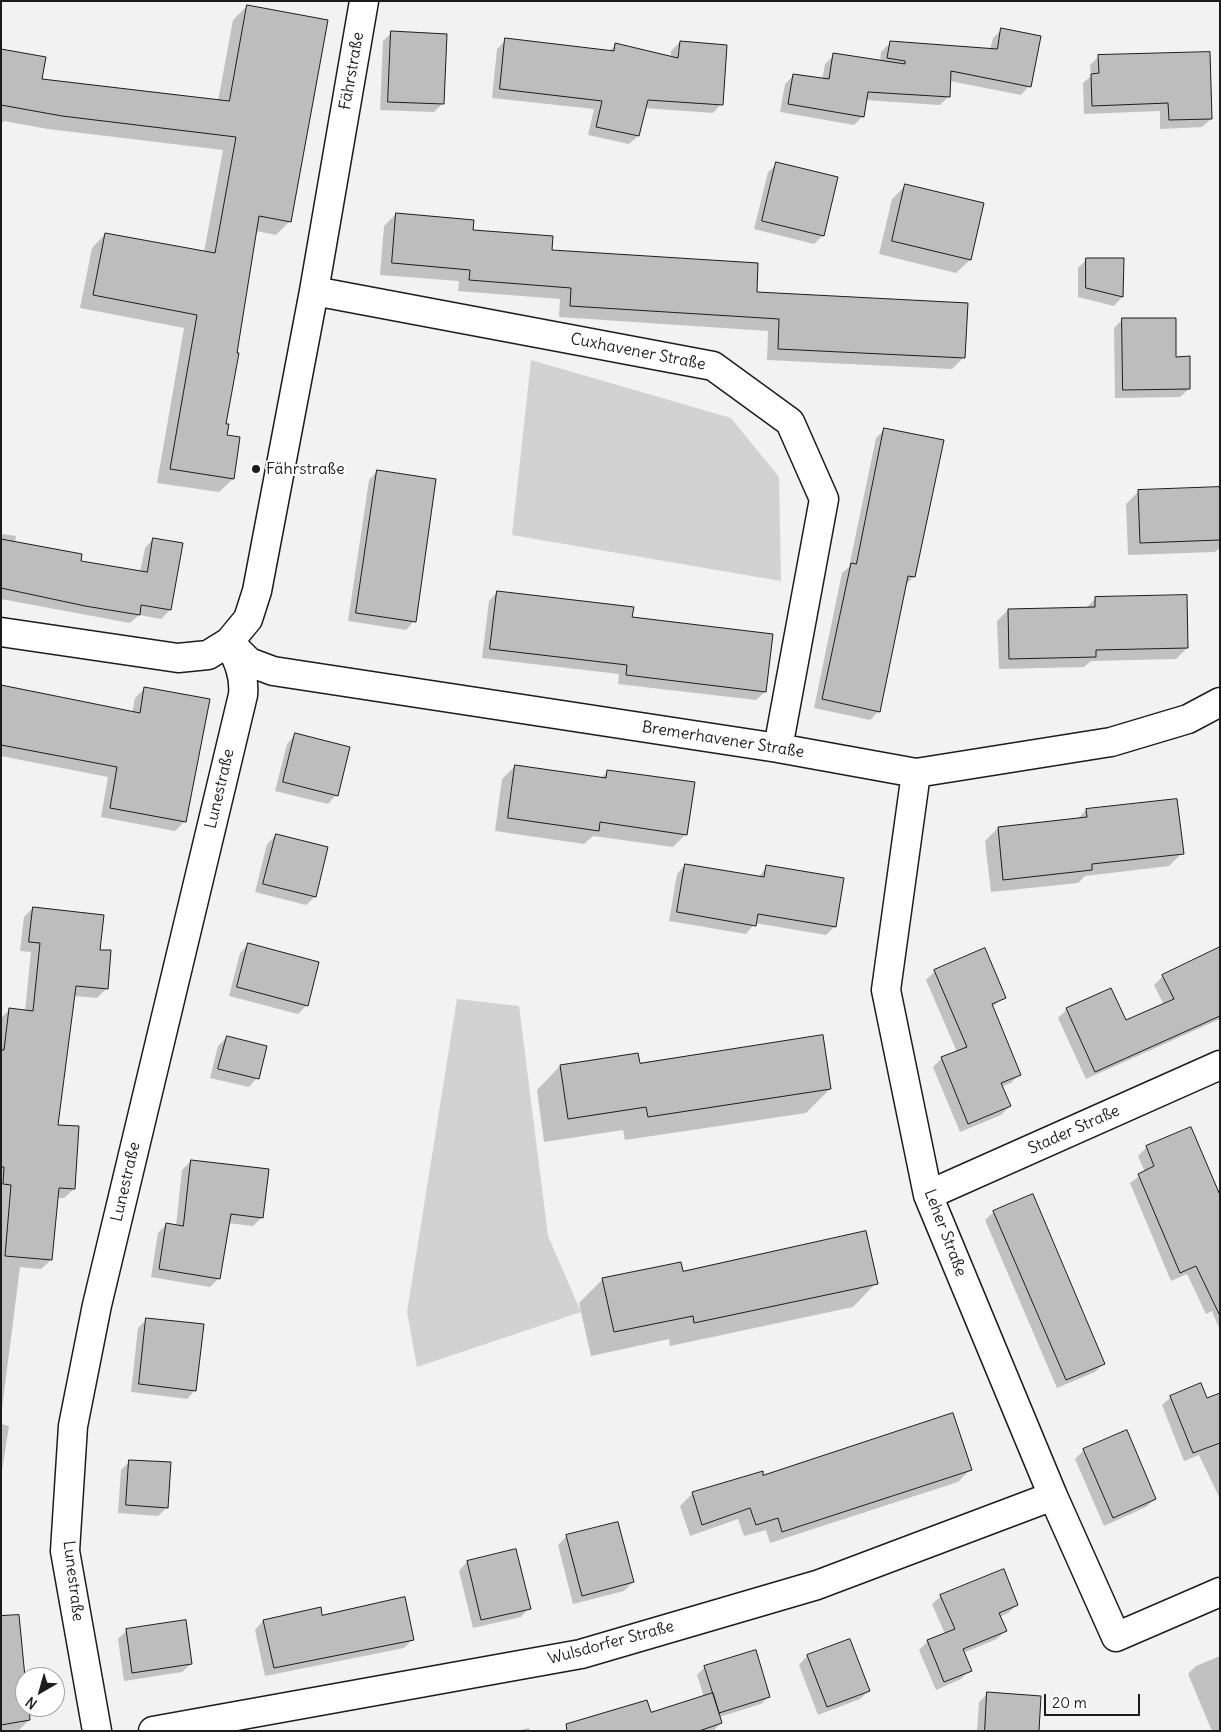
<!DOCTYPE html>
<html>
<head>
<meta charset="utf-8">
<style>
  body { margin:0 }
  #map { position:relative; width:1221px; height:1732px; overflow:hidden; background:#f2f2f2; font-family:Delius,sans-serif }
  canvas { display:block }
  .frame { position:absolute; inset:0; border:2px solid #1c1c1c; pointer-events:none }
  .north { position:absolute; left:15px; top:1667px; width:50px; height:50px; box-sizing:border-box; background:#fff; border:1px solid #a4a4a4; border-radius:50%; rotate:218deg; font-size:14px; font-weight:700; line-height:20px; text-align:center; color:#1c1c1c }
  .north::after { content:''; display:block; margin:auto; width:18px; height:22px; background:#1c1c1c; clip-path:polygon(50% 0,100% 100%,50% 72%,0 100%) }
  .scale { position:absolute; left:1044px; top:1694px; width:96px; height:22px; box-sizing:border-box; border:2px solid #1c1c1c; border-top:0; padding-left:6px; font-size:15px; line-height:18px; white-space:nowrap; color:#1c1c1c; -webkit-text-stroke:4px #fff; paint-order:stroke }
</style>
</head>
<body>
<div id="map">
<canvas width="1221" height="1732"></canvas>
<div class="frame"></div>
<div class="north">N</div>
<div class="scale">20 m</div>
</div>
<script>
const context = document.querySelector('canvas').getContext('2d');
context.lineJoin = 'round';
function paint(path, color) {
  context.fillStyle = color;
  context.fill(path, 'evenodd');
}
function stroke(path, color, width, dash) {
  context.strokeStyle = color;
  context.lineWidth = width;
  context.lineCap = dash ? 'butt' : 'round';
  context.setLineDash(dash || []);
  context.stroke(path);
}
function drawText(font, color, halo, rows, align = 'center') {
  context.font = font + ' Delius,sans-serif';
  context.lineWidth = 4;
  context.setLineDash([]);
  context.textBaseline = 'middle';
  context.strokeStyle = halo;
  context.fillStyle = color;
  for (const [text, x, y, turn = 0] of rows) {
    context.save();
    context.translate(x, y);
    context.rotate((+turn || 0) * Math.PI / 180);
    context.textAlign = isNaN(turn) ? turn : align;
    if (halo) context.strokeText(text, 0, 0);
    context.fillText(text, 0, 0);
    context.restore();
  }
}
paint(new Path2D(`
  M531,360L731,418L779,477L781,581L512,535Z
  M457,999L519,1006L548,1236L581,1312L417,1367L407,1312Z`), '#d2d2d2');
paint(new Path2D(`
  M247,6L290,221L276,235L256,231L224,425L233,479L219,492L157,483L184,328L80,308L92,248L105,234L204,252L223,150L48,129L4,121L1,124V50L41,80L218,101L233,20Z
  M1002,29L1029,86L1021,95L950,81L948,97L940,105L865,100L863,116L854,125L780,112L785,84L794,75L822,80L825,64L834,55L880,62L881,52L890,43L990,50L993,38Z
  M392,32L443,103L434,112L380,110L383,41Z
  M506,40L609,51L616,45L671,57V51L680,42L721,104L713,113L644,108L638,136L629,144L588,135L594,109L492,98L497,49Z
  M1099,56L1211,119L1202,127L1160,129V111L1084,114L1083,83L1091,76L1090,65Z
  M777,164L823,235L814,244L754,229L768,172Z
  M905,186L983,204L970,260L956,273L879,254L892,199Z
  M396,214L551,251L755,293L963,358L952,369L767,360L768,331L559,317L560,299L458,291L459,281L380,275L384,226Z
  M1087,259H1122V297L1114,306L1078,297V268Z
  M1123,319L1175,358L1189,389L1180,397L1115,398L1114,328Z
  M885,429L914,576L905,586L879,711L870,720L814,708L842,573L849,567L876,438Z
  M377,471L414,621L406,630L348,621L369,480Z
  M1220,484V548L1215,552L1128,555L1126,504L1139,491L1216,488Z
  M1,534L16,536L15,542L79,562L140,572L145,548L153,539L181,544L170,610L161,619L139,615L130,623L1,599Z
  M497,592L631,619L765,692L756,700L618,684L619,674L482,658L489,601Z
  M1095,599L1187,648L1176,659L1091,661L1084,667L999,669L997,621L1008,610L1086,608Z
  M1,686L132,713L135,698L145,688L185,821L175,831L101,817L108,777L1,756Z
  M295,735L336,795L328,804L275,791L287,744Z
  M515,766L601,778L608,771L686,834L673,847L593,836L584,844L495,831L502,779Z
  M1086,810L1182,853L1169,866L1085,876L1078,883L991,892L985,841L998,828L1077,820Z
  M276,835L315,897L306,905L255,892L267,844Z
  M685,865L758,878L767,866L835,926L826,935L755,923L746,934L669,921L677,874Z
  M33,908L99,951H110L106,989L97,998L73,996L56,1126L74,1189L64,1198H57L51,1260L41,1269L20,1267L1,1416V1018L10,1009L25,1011L31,952L20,951L24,917Z
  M249,944L307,1005L298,1014L229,996L240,953Z
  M935,971L1005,997L992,1007L1020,1074L1011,1083L1001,1087L1010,1106L1001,1115L960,1132L933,1067L942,1058L957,1052L926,980Z
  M1163,976L1220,993V1019L1086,1079L1058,1018L1067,1009L1125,1022L1164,1005L1154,985Z
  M227,1037L257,1078L249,1087L210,1078L218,1046Z
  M639,1064L830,1089L806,1113L625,1140L623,1130L544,1142L537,1090L560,1066Z
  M1147,1147L1220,1197L1219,1328L1212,1311L1206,1314L1187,1274L1171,1281L1130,1183L1145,1172L1138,1156Z
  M191,1161L262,1217L253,1226L228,1223L219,1278L210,1287L151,1277L158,1233L167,1224L176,1226L182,1170Z
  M994,1212L1104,1363L1095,1372L1057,1388L985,1220Z
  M682,1272L876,1283L853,1307L670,1346L669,1339L591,1356L579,1303L603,1279Z
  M147,1319L195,1390L187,1399L131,1392L138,1328Z
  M1220,1394V1499L1199,1455L1184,1461L1162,1405L1171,1397L1206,1399Z
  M1,1424L9,1426L1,1477Z
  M1084,1450L1155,1499L1146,1507L1104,1526L1075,1459Z
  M130,1461L167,1507L158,1516L118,1513L121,1470Z
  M970,1470L958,1482L770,1543L766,1530L744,1536L738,1519L690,1536L680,1506L692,1494L762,1472V1476Z
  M567,1536L633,1582L624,1591L573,1604L558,1545Z
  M467,1562L529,1608L521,1617L473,1628L459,1571Z
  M941,1596L1017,1605L1008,1613L1000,1617L1005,1631L997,1639L963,1653L970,1670L961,1679L936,1690L919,1650L928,1641L945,1634L932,1604Z
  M321,1616L413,1639L404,1648L265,1676L255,1630L263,1621Z
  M1,1629L25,1684V1707H27L29,1720L18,1731H1Z
  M127,1630L191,1664L182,1672L124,1681L118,1639Z
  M849,1640L869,1691L860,1699L818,1715L799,1665L807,1656Z
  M1220,1656V1731H1212L1188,1674L1196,1666Z
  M705,1667L769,1696L761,1704L719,1717L721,1723L713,1731H587L704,1697L697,1675Z
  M988,1693L1038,1731H977L979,1702Z
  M529,1728L530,1731H516Z`), '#0003');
const building = new Path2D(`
  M247,5L328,20L291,222L259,216L237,353H239L226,424H229L227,435L240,437L234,479L170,469L197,315L93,295L105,233L215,253L236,137L62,116L1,105V49L46,57L42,79L229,101Z
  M1001,28L1041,36L1031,87L951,71L950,97L868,92L864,117L788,104L793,74L829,79L833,53L905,64V61L887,58L890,41L997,49Z
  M391,31L447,34L444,104L388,102Z
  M505,38L614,51L615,43L678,58L680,41L727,45L723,105L648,100L639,136L596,127L602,101L500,89Z
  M1210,52L1212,119L1169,120L1168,103L1092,106L1091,74L1099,73L1098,55Z
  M776,162L838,177L824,236L762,221Z
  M905,184L984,203L971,260L892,241Z
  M396,213L474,220L473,230L553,236L552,250L758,263L757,292L968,303L965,358L778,349L779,319L570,306L571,288L469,280L470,270L392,263Z
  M1086,258H1124L1123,297L1086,288Z
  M1122,318H1176V357L1190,356V389L1123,390Z
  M884,428L944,440L915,577L908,576L880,712L822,699L851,563L856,564Z
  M377,470L436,479L416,622L356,613Z
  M1220,487V540L1140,543L1138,490Z
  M153,538L183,543L171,610L141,605L140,615L85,606L1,588V539L82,554L81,561L147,572Z
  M497,591L634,607L632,617L773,634L766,692L626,675L627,665L490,649Z
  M1187,595L1188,648L1096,650V657L1009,659L1008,609L1095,607V597Z
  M1,685L140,713L144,687L210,699L186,822L110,808L117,767L1,745Z
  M295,733L350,747L338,796L283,782Z
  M515,765L606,778L607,770L695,782L687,835L600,822L599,831L508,818Z
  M1177,799L1184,854L1092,864V870L1003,880L998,827L1087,817L1086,809Z
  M276,834L328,847L316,897L263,884Z
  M685,864L764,877L766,865L844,878L836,927L758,914L756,926L677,912Z
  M33,907L104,915L100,950H111L108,989L76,986L58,1125L79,1126L75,1189L59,1188L52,1260L5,1256L11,1185L3,1184L4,1167H1V1050H4L9,1008L33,1011L40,943L29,942Z
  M248,943L319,962L308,1006L237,987Z
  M1220,947V1016L1095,1072L1066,1008L1111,988L1126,1020L1174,999L1162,975Z
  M985,948L1006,998L992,1004L1021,1075L1001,1083L1011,1106L968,1124L941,1057L967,1047L934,970Z
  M823,1035L831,1089L648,1117L646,1107L568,1119L560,1065L638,1053L640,1063Z
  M227,1036L267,1046L259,1079L218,1069Z
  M1191,1127L1220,1195V1316L1196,1266L1180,1273L1138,1174L1154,1166L1146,1146Z
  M191,1160L269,1169L263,1218L231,1214L220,1279L159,1269L166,1223L183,1226Z
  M1033,1194L1105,1364L1066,1380L993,1211Z
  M866,1231L878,1284L694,1323L693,1316L614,1332L602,1278L681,1262L683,1271Z
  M146,1318L204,1324L196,1391L139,1384Z
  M1201,1383L1207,1398L1220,1393V1443L1193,1453L1170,1396Z
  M953,1413L972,1470L782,1532L778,1518L756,1525L750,1508L702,1525L692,1492L763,1471V1475Z
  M1127,1430L1156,1499L1113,1518L1083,1449Z
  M129,1460L171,1462L168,1508L126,1505Z
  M618,1522L634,1582L582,1596L566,1535Z
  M516,1549L531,1609L481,1620L467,1561Z
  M1004,1569L1018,1605L999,1613L1007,1631L963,1649L972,1671L944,1682L927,1640L955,1629L940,1595Z
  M405,1597L414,1640L274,1668L263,1620L321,1607L322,1615Z
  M19,1615L25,1677V1707H29L30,1720L1,1725V1616Z
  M186,1620L192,1664L132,1673L126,1629Z
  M850,1639L870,1691L827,1707L807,1655Z
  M756,1650L770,1697L719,1713L704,1666Z
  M987,1692L1041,1696L1039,1731H985Z
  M713,1693L722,1723L699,1731H567L566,1724L647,1700L651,1712Z`);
paint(building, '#bdbdbd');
stroke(building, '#1c1c1c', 1);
const minor = new Path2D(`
  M314,291L713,366L790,422L824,499L778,748
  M1,632L178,658L208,655L229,642L248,619L257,591L314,291L364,1
  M232,645L249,662L273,671L778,748L916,773L1111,742L1188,719L1220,702
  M916,773L886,990L928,1195L1053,1496L1116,1637L1220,1592
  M928,1195L1220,1065
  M97,1731L65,1551L73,1426L97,1305L243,695C245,675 238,661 229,642
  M153,1731L581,1654L817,1585L1053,1496`);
stroke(minor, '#1c1c1c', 31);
stroke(minor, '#fff', 28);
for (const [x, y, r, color] of [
  [256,469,5,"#1c1c1c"]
]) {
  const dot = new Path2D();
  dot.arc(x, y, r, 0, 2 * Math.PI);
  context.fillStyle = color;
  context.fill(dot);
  stroke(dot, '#fff', 2);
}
drawText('16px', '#1c1c1c', '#fff', [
  ["Fährstraße",352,71,-80],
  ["Cuxhavener Straße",638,352,11],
  ["Bremerhavener Straße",723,740,9],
  ["Lunestraße",220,789,-77],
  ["Stader Straße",1074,1130,-24],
  ["Lunestraße",126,1182,-77],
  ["Leher Straße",945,1233,69],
  ["Lunestraße",73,1581,83],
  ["Wulsdorfer Straße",611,1643,-15]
]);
drawText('16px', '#1c1c1c', '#fff', [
  ["Fährstraße",266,469]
], 'left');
</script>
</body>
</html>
